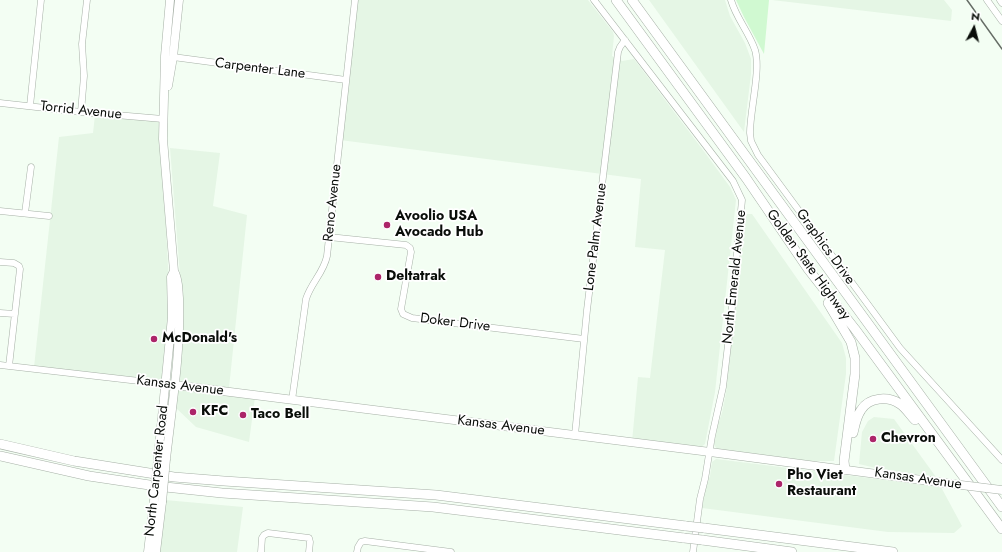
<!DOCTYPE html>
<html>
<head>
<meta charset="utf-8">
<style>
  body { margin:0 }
  #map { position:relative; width:1002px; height:552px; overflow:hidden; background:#f3fef3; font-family:Jost,sans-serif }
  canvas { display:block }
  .north { position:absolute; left:954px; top:8px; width:40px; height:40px; -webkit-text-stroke:3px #fff; paint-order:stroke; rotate:7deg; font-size:11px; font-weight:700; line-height:16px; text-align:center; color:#090d09 }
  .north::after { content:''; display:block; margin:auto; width:14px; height:18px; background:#090d09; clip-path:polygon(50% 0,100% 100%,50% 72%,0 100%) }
</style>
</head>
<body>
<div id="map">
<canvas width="1002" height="552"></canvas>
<div class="north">N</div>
</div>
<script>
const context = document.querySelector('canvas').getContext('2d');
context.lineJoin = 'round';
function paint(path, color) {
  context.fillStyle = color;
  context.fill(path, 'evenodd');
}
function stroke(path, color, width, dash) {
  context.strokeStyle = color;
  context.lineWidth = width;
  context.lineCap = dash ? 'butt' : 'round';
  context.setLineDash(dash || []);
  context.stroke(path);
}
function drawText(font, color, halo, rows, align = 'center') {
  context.font = font + ' Jost,sans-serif';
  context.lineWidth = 3.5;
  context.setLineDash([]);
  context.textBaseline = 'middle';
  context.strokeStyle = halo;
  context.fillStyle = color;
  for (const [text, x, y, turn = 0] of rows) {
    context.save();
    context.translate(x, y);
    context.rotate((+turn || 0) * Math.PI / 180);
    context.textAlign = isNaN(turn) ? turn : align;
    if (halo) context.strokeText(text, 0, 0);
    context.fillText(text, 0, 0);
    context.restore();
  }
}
paint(new Path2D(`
  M356,0H588L613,32L614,36L612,56L622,61L634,59L706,154L730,187L736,200L715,392L705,444L701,447L632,442L638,377L650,378L665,250L635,247L641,179L340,140Z
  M649,0H725L730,16L745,43L751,59V74L744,132Z
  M772,0H944L952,10L951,21Z
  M95,115L159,121L166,227L170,306L163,380L34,367L59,137L93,133Z
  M170,148L220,153L213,206L247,215L229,388L178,380L183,313Z
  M746,214H752L842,343L846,358V374L834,461H810L717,449L714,445L718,424L722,413L726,393Z
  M177,388L255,397L249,442L196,427L175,407Z
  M874,417L894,419L936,477L880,469L859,464L862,432L868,421Z
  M716,459L941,487L962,526L954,533L888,532L702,508L705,490L710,476L712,462Z
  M165,500L243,507L237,552H159Z`), '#e5f6e5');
paint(new Path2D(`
  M736,0H769L764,54L744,17Z`), '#d0f9d1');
const minor = new Path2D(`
  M594,0L733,181L742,200L730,328L723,387L712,436L705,479L700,499L693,552
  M731,0C736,18 749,32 755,50C761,70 750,110 750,133L751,141L758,155L900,348L1002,460
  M987,0L1002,21
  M1000,0L1002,3
  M173,57L346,80
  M0,103L81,112L163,119
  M30,106L41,0
  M81,112L84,76L82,44L87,0
  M0,211L49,216
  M25,213L31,167
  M329,237L406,245L410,248L411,252L401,309L403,314L412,318L584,339
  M0,262L14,263L19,266L20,269L9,366
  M0,313L15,314
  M0,365L174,385
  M292,400L306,299C311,283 324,272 327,256L355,0
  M575,435L587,310L618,52L620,47L625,40
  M261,552L262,538L264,535L268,533L309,538L310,542L309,552
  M357,552L358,547L361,542L365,541L451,552`);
const major = new Path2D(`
  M168,86L173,57L179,0
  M174,385L710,452L945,483
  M158,458L172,317L171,277L174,271
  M166,459C172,406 181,351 179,298C178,288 179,280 174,271L163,139L165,56L170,0
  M148,552L154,501
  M156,552L162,502`);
const highway = new Path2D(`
  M616,0L746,178L808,269L855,329L1002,529
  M632,0L1002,507
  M828,303L851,342L855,358V374L844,461L845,470
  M853,433C855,425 856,417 861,410C869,397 888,396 900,404C906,408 910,415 915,420
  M0,444L74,461L174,477L224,481L436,495L686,526
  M0,456L89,476L156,486L222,493L433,507L684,538
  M704,528L893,552
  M702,540L792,552`);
stroke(minor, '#a6b0a6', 7);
stroke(major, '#a6b0a6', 9);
stroke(highway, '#a6b0a6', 10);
stroke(minor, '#fff', 6);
stroke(major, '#fff', 8);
stroke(highway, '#fff', 9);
stroke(new Path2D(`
  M967,0L1002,49`), '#666d66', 1.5);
const majorBridge = new Path2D(`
  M945,483L1002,490
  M154,501L158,458
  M162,502L166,459`);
const highwayBridge = new Path2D(`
  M686,526L704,528
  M684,538L702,540`);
stroke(majorBridge, '#a6b0a6', 9, []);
stroke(highwayBridge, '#a6b0a6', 10, []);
stroke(majorBridge, '#fff', 8);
stroke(highwayBridge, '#fff', 9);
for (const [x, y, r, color] of [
  [387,225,4,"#ac2569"],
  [378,277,4,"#ac2569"],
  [154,339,4,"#ac2569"],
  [193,412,4,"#ac2569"],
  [243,415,4,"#ac2569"],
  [873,439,4,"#ac2569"],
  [779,484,4,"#ac2569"]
]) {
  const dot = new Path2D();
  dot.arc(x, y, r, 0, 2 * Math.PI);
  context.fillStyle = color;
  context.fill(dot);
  stroke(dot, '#fff', 1.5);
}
drawText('14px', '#090d09', '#fff', [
  ["Carpenter Lane",260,69,7],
  ["Torrid Avenue",81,111,6],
  ["Reno Avenue",333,203,-84],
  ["Lone Palm Avenue",596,237,-83],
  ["Graphics Drive",825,247,54],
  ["Golden State Highway",808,265,54],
  ["North Emerald Avenue",735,277,-84],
  ["Doker Drive",455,323,7],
  ["Kansas Avenue",180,386,7],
  ["Kansas Avenue",501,426,7],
  ["North Carpenter Road",157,471,-84],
  ["Kansas Avenue",918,479,8]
]);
drawText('bold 14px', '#090d09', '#fff', [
  ["Avoolio USA",395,217],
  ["Avocado Hub",395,233],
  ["Deltatrak",386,277],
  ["McDonald's",162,339],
  ["KFC",201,412],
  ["Taco Bell",251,415],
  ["Chevron",881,439],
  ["Pho Viet",787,476],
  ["Restaurant",787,492]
], 'left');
</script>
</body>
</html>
